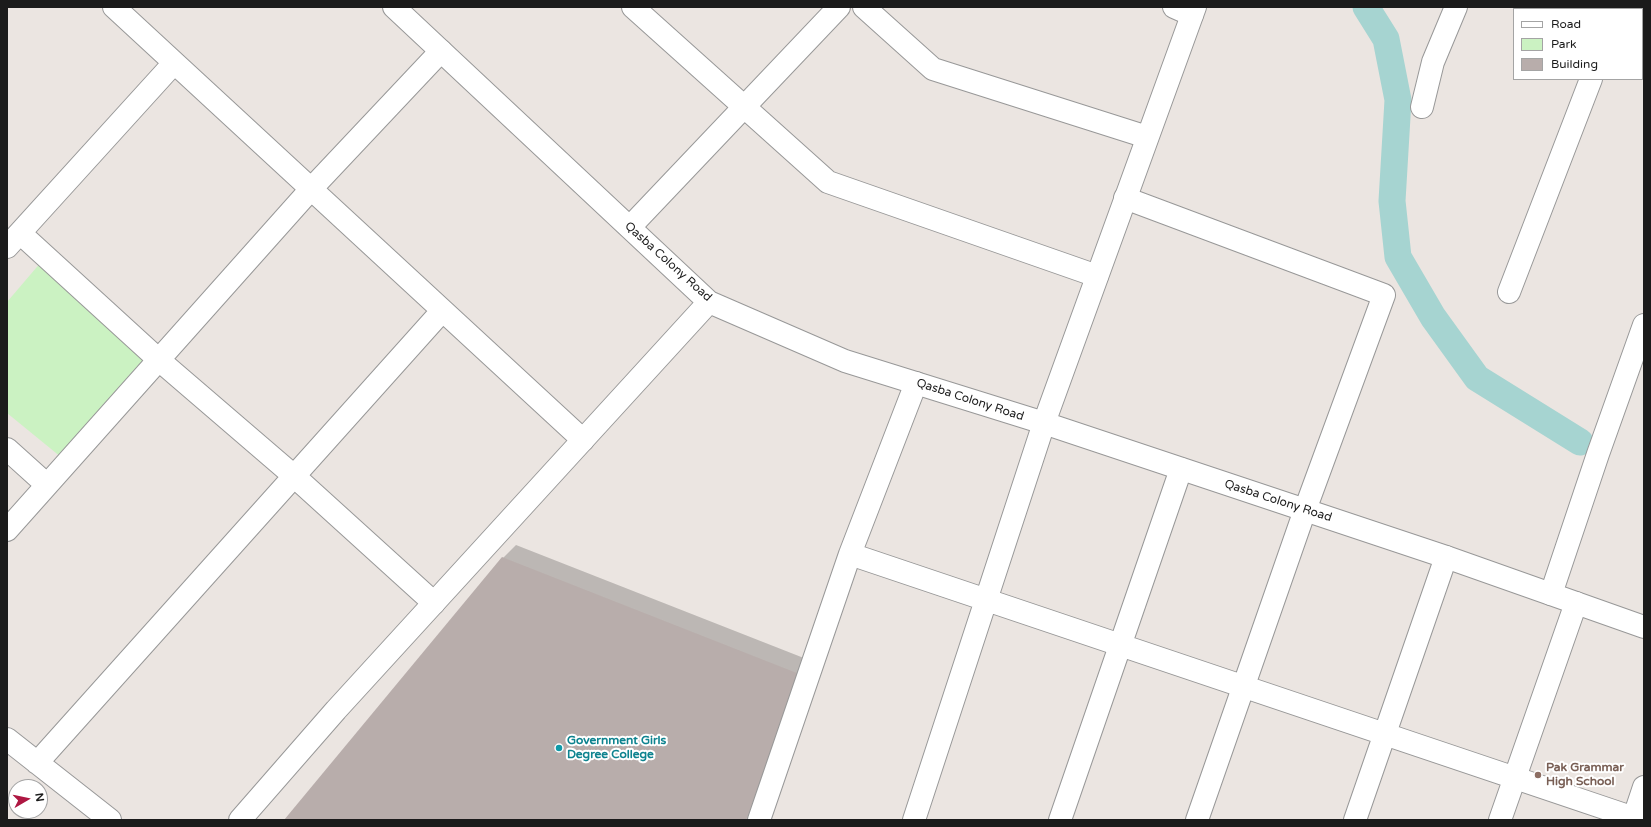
<!DOCTYPE html>
<html>
<head>
<meta charset="utf-8">
<style>
  body { margin:0 }
  #map { position:relative; width:1651px; height:827px; overflow:hidden; background:#ebe5e1; font-family:"Varela Round",sans-serif }
  canvas { display:block }
  .frame { position:absolute; inset:0; border:8px solid #1b1b1b; pointer-events:none }
  .legend { position:absolute; left:1513px; top:8px; width:130px; height:72px; box-sizing:border-box; background:#fff; border:1px solid #a4a4a4; margin:0; padding:5px 7px; list-style:none; font-size:12px; color:#1b1b1b }
  .legend li { display:flex; align-items:center; gap:8px; height:20px }
  .legend b { width:20px; border:1px solid #a4a4a4 }
  .north { position:absolute; left:8px; top:779px; width:40px; height:40px; box-sizing:border-box; background:#fff; border:1px solid #a4a4a4; border-radius:50%; rotate:81deg; font-size:11px; font-weight:700; line-height:16px; text-align:center; color:#1b1b1b }
  .north::after { content:''; display:block; margin:auto; width:14px; height:18px; background:#ae1742; clip-path:polygon(50% 0,100% 100%,50% 72%,0 100%) }
</style>
</head>
<body>
<div id="map">
<canvas width="1651" height="827"></canvas>
<div class="frame"></div>
<ul class="legend">
<li><b style="height:5px;background:#fff"></b>Road</li>
<li><b style="height:11px;background:#cbf2c2"></b>Park</li>
<li><b style="height:11px;background:#b8adab"></b>Building</li>
</ul>
<div class="north">N</div>
</div>
<script>
const context = document.querySelector('canvas').getContext('2d');
context.lineJoin = 'round';
function paint(path, color) {
  context.fillStyle = color;
  context.fill(path, 'evenodd');
}
function stroke(path, color, width, dash) {
  context.strokeStyle = color;
  context.lineWidth = width;
  context.lineCap = dash ? 'butt' : 'round';
  context.setLineDash(dash || []);
  context.stroke(path);
}
function drawText(font, color, halo, rows, align = 'center') {
  context.font = font + ' "Varela Round",sans-serif';
  context.lineWidth = 4;
  context.setLineDash([]);
  context.textBaseline = 'middle';
  context.strokeStyle = halo;
  context.fillStyle = color;
  for (const [text, x, y, turn = 0] of rows) {
    context.save();
    context.translate(x, y);
    context.rotate((+turn || 0) * Math.PI / 180);
    context.textAlign = isNaN(turn) ? turn : align;
    if (halo) context.strokeText(text, 0, 0);
    context.fillText(text, 0, 0);
    context.restore();
  }
}
paint(new Path2D(`
  M42,261L149,363L67,462L7,413V302Z`), '#cbf2c2');
paint(new Path2D(`
  M516,545L814,662L753,820H285L503,558Z`), '#0003');
stroke(new Path2D(`
  M1366,7L1386,39L1398,100L1392,201L1398,257L1433,317L1477,378L1580,442`), '#a6d4d1', 27);
paint(new Path2D(`
  M502,557L802,675L746,820H284Z`), '#b8adab');
const minor = new Path2D(`
  M114,7L583,440
  M633,7L828,182L1097,276
  M864,7L933,69L1147,137
  M1174,7L1192,15
  M1618,9L1619,7
  M1422,107L1433,62L1456,7
  M1125,198L1384,295L1305,510L1197,820
  M630,227L839,7
  M20,233L159,360L294,476L434,603
  M7,247L174,63
  M1509,292L1591,79
  M7,449L47,485
  M7,530L311,189L441,51
  M850,554L1640,820
  M1551,594L1598,454L1644,325
  M7,739L110,820
  M37,763L442,311
  M759,820L850,554L916,383
  M914,820L1044,423
  M1060,820L1181,469
  M1355,820L1446,557
  M1500,820L1576,603
  M1633,820L1644,787`);
const tertiary = new Path2D(`
  M394,7L709,302L845,361L1044,423L1446,557L1644,627
  M1044,423L1195,7
  M240,820L336,710L709,302`);
stroke(minor, '#989898', 24);
stroke(tertiary, '#989898', 24);
stroke(minor, '#fff', 22);
stroke(tertiary, '#fff', 22);
for (const [x, y, r, color] of [
  [559,748,4,"#0f9aa8"],
  [1538,775,4,"#8d6e63"]
]) {
  const dot = new Path2D();
  dot.arc(x, y, r, 0, 2 * Math.PI);
  context.fillStyle = color;
  context.fill(dot);
  stroke(dot, '#fff', 1.5);
}
drawText('12px', '#1b1b1b', '#fff', [
  ["Qasba Colony Road",668,262,42],
  ["Qasba Colony Road",970,400,18],
  ["Qasba Colony Road",1278,501,18]
]);
drawText('bold 12px', '#0d838f', '#fff', [
  ["Government Girls",567,741],
  ["Degree College",567,755]
], 'left');
drawText('bold 12px', '#785e54', '#fff', [
  ["Pak Grammar",1546,768],
  ["High School",1546,782]
], 'left');
</script>
</body>
</html>
